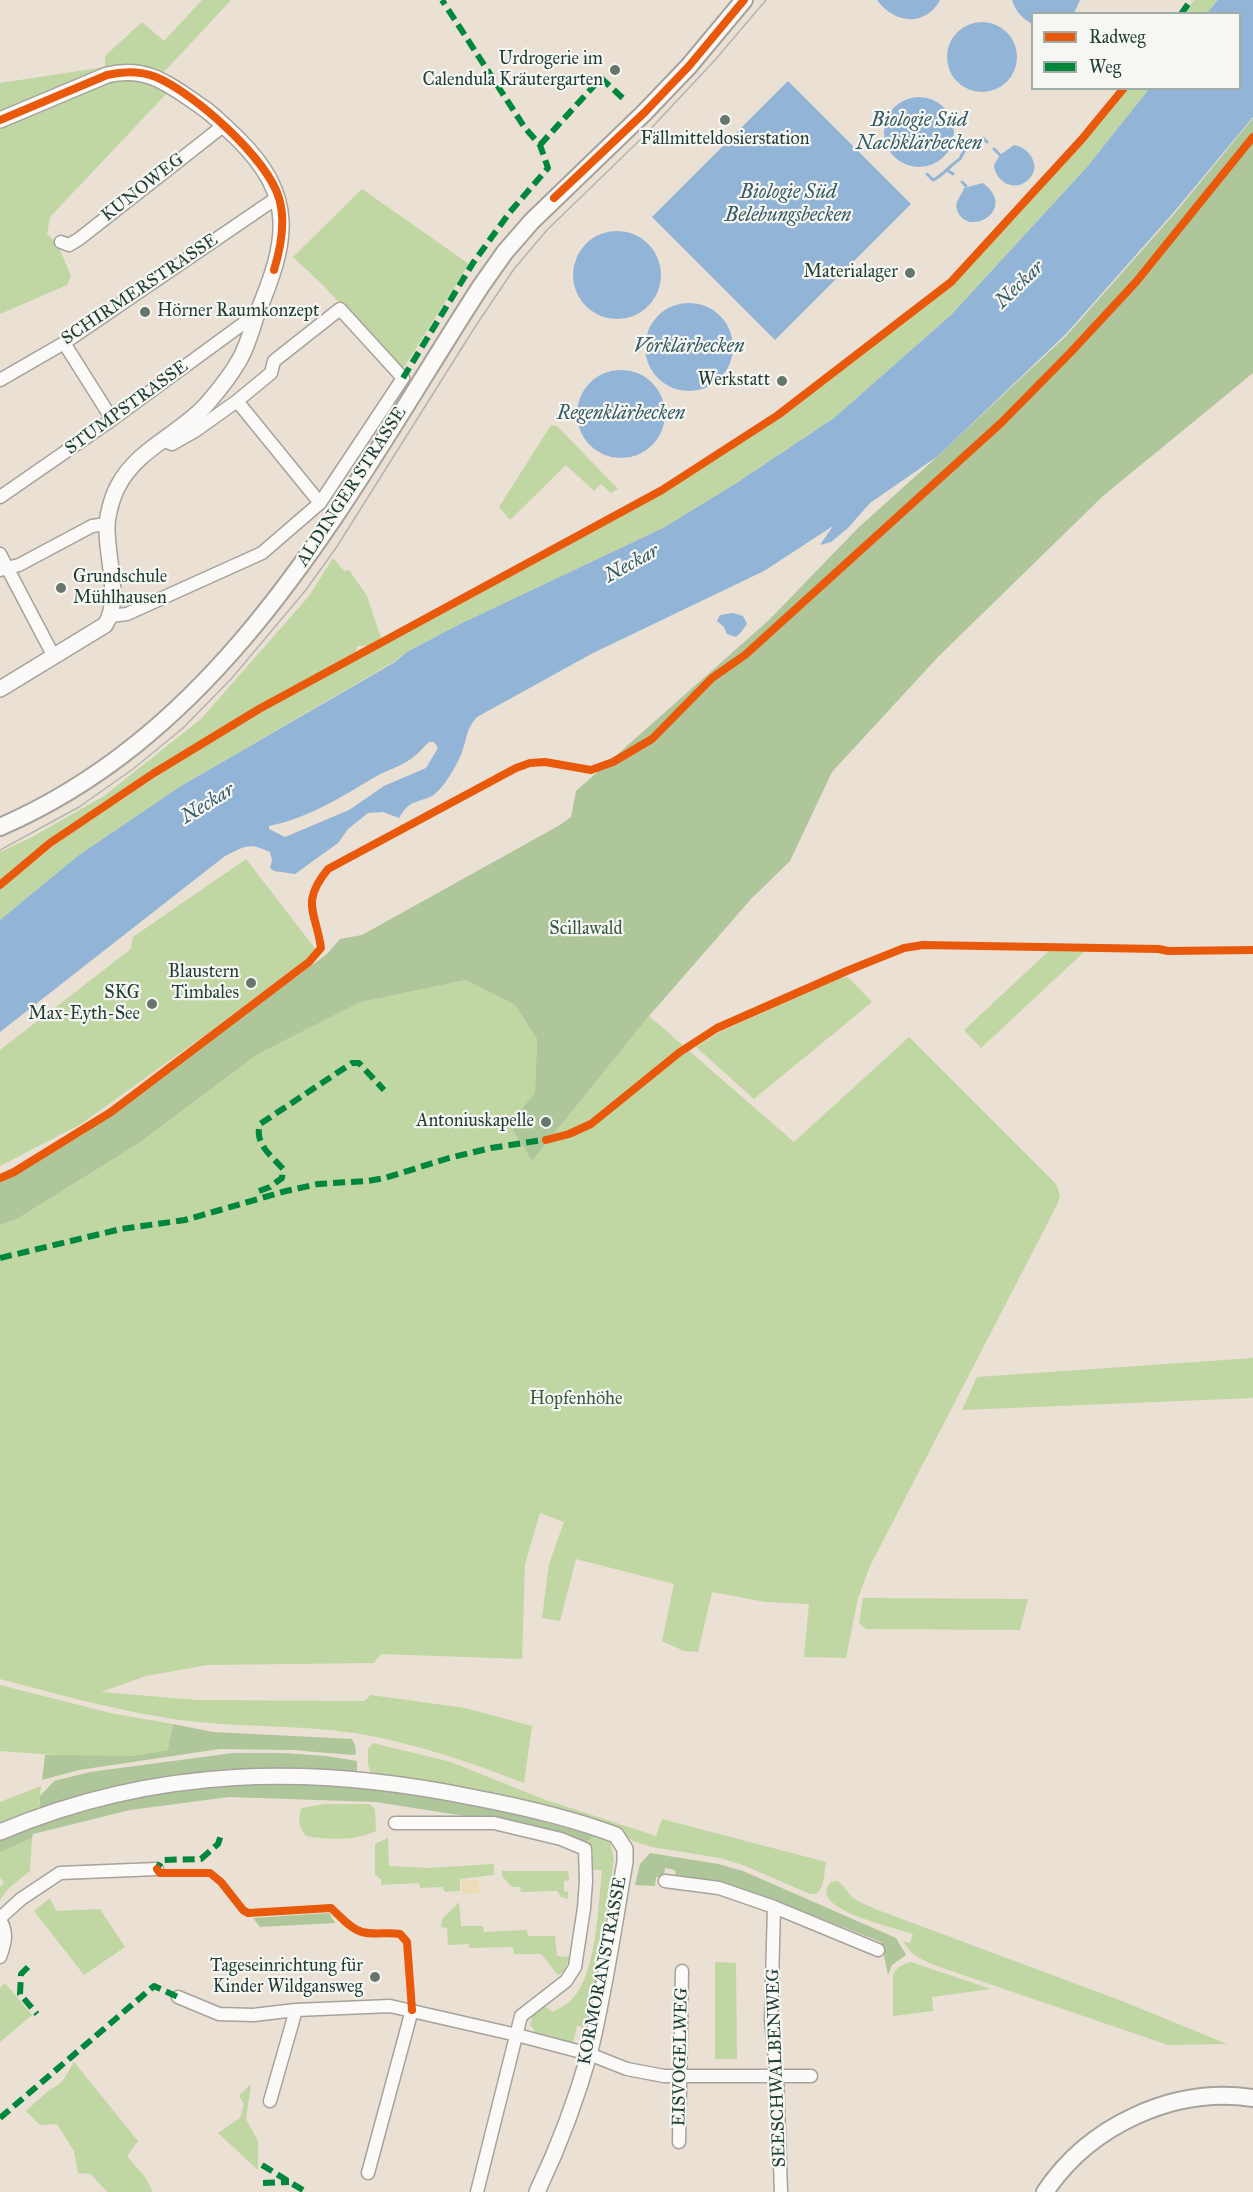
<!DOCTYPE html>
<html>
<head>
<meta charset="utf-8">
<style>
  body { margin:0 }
  #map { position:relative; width:1253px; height:2192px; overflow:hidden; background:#eae0d3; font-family:"IM FELL Great Primer",serif }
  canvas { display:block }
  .legend { position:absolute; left:1031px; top:12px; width:210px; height:78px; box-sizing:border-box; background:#f6f6f2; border:2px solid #a0aca6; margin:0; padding:8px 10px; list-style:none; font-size:18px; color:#1f3d34 }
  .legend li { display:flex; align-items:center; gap:12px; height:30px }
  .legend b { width:30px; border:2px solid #a0aca6 }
</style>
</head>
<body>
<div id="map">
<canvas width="1253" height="2192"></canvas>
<ul class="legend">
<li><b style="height:8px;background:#e8590c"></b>Radweg</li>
<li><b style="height:8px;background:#00873e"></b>Weg</li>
</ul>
</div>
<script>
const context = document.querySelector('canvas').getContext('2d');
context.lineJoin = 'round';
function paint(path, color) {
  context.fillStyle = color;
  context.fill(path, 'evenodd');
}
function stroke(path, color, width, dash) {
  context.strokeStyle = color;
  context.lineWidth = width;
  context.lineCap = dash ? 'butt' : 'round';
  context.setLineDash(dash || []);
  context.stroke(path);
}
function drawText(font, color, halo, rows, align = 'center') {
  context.font = font + ' "IM FELL Great Primer",serif';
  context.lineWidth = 4.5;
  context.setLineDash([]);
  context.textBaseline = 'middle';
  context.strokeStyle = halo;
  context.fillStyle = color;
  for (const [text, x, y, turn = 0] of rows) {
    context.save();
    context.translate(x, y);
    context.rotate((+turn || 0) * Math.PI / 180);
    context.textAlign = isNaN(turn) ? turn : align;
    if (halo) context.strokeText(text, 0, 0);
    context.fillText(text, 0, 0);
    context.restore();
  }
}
paint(new Path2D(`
  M202,0H231L163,73L143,66L111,68L0,114V83L105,67V56L142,22L164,41Z
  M1194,0H1218L1207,13L1185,14Z
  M119,77L153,83L168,92L50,217L47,234L57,243L71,276L67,285L0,314V124Z
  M1128,89H1149L1087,167L951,315L834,418L735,484L663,528L458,625L407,652L395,661L181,786L79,855L0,920V889L59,841L201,747L255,715L686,477L784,415L950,286L1024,208L1106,116Z
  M362,189L469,264L401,372L324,286L293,257Z
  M551,425L557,426L618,489L611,493L601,484L594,491L566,465L510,520L499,507Z
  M333,558L344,571L349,570L367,596L381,638L370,646H357L356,653L362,651L255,708L147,775L49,842L0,883V852L32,837L104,796L201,719L309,596Z
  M246,859L317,951L212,1030L81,1124L0,1166V1050L131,949L133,937Z
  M1049,951L1084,952L981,1048L964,1030Z
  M848,977L872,1002L754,1099L696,1047L720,1032L840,978Z
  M466,980L515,1005L537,1039L535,1092L511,1125L532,1161L649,1016L794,1142L909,1037L1056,1184L1060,1195L1058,1203L870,1566L858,1598L846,1658L804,1657L809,1604L766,1602L712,1592L698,1652L684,1651L662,1641L674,1584L576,1559L560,1621L542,1618L549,1564L564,1522L540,1513L525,1564L522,1659L381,1654L374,1663L207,1665L146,1676L101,1692L197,1700L364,1701L371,1695L465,1708L532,1726L524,1783C469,1762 412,1742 354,1733C294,1724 233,1728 173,1719C114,1710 57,1694 0,1679V1225L17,1219L139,1143L258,1054L361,1002Z
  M1253,1358V1398L962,1410L977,1377Z
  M863,1598L1028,1599L1020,1630L866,1629L859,1623Z
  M0,1685L110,1713L173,1724L169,1750L132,1756L83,1757L0,1751Z
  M373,1743L451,1762L543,1799L656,1836L662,1819L826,1862C824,1872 825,1887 816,1894H810L743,1865L720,1858L652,1847L633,1841L615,1826L603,1822L558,1810L445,1785L371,1774L368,1764V1749Z
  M41,1786L38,1812L0,1827V1802Z
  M325,1804H369L375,1809L376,1831C355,1841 329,1840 306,1836C299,1827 297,1819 302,1808Z
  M595,1836L610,1843L614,1859L591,2015L587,2028L577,2026L573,2043L537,2035L530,2024L533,2015L544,2006L553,2012C558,2009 564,2006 569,2002C597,1979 598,1905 602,1870H591L593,1851L584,1843Z
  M32,1838L30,1871L8,1889L0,1900V1887L4,1882L0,1878V1851Z
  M388,1838L389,1866L428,1868L494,1864V1875L460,1879V1891L445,1892L442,1887L420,1888L419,1883L381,1885V1880L375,1874V1844Z
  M502,1871H568L569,1880L564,1881V1891L568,1892V1899L561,1897L557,1891L521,1892L520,1887H512L502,1876Z
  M837,1881C844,1885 846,1891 851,1896C857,1902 868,1905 875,1909L1122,2001L1227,2044L1168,2045L931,1964C919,1958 910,1954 903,1941L910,1943L913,1934C898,1928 804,1909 831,1882Z
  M50,1898L56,1911L100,1909L125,1947L84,1975L34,1911Z
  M459,1902L461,1926H483L484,1932L527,1930L528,1936H555L557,1956L570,1957L563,1972L558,1975L541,1954H514L513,1947L469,1948V1944L448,1945L447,1928L441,1927L442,1919Z
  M715,1962L736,1963L737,2059H715Z
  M911,1962L991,1989L932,1997L933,2011L893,2016V1977C895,1967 902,1965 911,1962Z
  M5,1983L32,2015L0,2042V1988Z
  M74,2062L138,2141L127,2156L145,2177L153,2192H107L91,2174L78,2173L74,2151L57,2124L40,2125L26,2111L47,2092L62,2082Z
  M251,2084L246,2119L258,2141V2170L218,2133L240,2118L244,2104L239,2096Z`), '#c0d6a3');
paint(new Path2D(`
  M1253,118V373L1103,496L938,657L832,772L790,861L751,899L649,1016L532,1161L510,1125L535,1092L537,1039L515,1005L466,980L361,1002L258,1054L139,1143L17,1219L0,1225V1182L82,1135L327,954L340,939L362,935L560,825L571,817L576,791L769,620L858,528L938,456L1066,336L1175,213Z
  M173,1724L213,1732L352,1739L355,1745L356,1754L352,1755L293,1750L220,1749L79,1770L42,1780L45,1755L132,1756L168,1750Z
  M233,1753H283L326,1756L357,1761V1773L169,1777L101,1790L39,1809L40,1796L54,1781L90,1772Z
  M285,1782L374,1788L503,1811L595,1836L584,1843L503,1822L376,1802L229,1797L130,1810L33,1834L32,1838L0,1852V1839L31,1825L169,1786Z
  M650,1853L718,1864L743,1871L896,1938L906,1955L892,1965L888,1975L881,1942L795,1908L717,1881L676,1878L675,1870L665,1868L664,1877H656L655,1886L635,1885L640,1864Z
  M329,1913L335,1923L260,1927L253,1918Z`), '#afc69a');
paint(new Path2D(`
  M479,1880V1894H462L461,1881Z`), '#ecddb6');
paint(new Path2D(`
  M877,0H940C925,28 893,23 877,0Z
  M1012,0H1080L1074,13L1032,14V24C1022,18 1016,12 1012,0Z
  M1218,0H1253V117L1174,212L1066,334L938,456L870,503L848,528L831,542L820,545L833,526L764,571L593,653L477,717C465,731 468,736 462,752C458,763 448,780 440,789C425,806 412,794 399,818L383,812L368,813L348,829L338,843L295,874L274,871L270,868L272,860L270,852C249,842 245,846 225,856L0,1032V920L79,855L181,786L395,662L407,652L458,625L663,528L735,484L834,418L951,315L1087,167L1149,89L1240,88V14L1207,13ZM429,742H434L438,748L426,768L384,786L349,810L285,837L269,829V826C309,818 341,797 375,777C389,769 403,766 416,755C421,751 424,746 429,742Z
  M947 57a35 35 0 1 1 70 0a35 35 0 1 1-70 0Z
  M788,81L911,204L775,340L652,217Z
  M884 132a35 35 0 1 1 70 0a35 35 0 1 1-70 0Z
  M1014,145C1031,148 1042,168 1028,180C1014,193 995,181 994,165L1000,155Z
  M983,183C1019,210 967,239 957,210C954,202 962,195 964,188Z
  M573 275a44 44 0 1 1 88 0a44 44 0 1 1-88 0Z
  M645 347a44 44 0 1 1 88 0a44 44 0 1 1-88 0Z
  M577 414a44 44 0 1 1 88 0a44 44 0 1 1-88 0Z
  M733,613L743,616L747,624L742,631L736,637L727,634L724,627L717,621L720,615Z`), '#92b4d6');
stroke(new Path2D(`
  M994,149L1000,155
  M947,170L953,174
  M927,174L933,180C944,175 950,165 960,159C964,148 973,143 983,138L987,142
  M962,182L966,186`), '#92b4d6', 3);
const minor = new Path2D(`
  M61,242L69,245L79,239L223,126
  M64,343L112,419
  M0,380L64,343L278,197
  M237,401L320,503
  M0,497L110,421L244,323H254
  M0,554L53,655
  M0,570L19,565L92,526L107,524
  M111,616L127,614L262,553L320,503L403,378L340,309L274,361L271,373L237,401L195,431L172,444L162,440
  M395,1823H494L561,1839L585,1849L586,1881L584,1908L575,1967L566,1981L521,2016L477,2192
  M665,1881L719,1888L774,1907L878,1950
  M774,1907L771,2020L777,2077L781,2192
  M0,1918L21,1899L60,1873L157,1869
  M0,1920C8,1932 5,1944 0,1957
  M178,1997L219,2014L253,2015L296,2010L390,2006L517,2035L589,2054L627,2069L664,2076H811
  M270,2101L296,2010
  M679,2142L682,1971
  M368,2173L412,2010`);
const tertiary = new Path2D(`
  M0,120L107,75C147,65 170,85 202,107C214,115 225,127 236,137C298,197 287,242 257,314C252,328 248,344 241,357C232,374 219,390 206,405C179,435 136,449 117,488C112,498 107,516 107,527C106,556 122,601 105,625L0,689
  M0,1832C156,1766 312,1764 476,1798C523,1807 571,1818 616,1835L625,1849V1862C614,1925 605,1989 590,2051C577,2098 558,2148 537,2192`);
const secondary = new Path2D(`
  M0,827C234,725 349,490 481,286L505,252L532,221L645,112L689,66L744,0
  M1045,2192C1089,2126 1173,2086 1253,2098`);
stroke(minor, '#a5a39b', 15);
stroke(tertiary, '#a5a39b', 18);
stroke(secondary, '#a5a39b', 20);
stroke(minor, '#fcfaf8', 12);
stroke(tertiary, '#fcfaf8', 15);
stroke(secondary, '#fcfaf8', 16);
stroke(new Path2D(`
  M0,850L79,807L133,769L183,728L232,678L305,591L336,548L475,327L514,269L547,230L642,138L715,60L766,0`), '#b3b5b2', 1.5);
stroke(new Path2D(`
  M1181,14L1191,0
  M540,145L601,78L627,102
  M403,378L473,263L510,212L548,168L540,145L525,128L442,0
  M259,1191L270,1187L282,1178L283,1169C271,1155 254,1144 260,1124L352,1063H359L384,1090
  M0,1258L121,1229L185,1220L286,1191L318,1184L367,1181L385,1178L449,1158L491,1148L549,1139
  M160,1873L157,1869L162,1860L201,1859L218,1844L221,1835
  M28,1967L21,1974L20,1994L37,2014
  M0,2118L154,1986L178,1997
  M262,2165L306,2192
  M263,2183L289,2182`), '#00873e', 6, [12, 6]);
stroke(new Path2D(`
  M0,120L107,75C124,71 140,71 156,77C194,93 267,158 279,198C286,221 281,247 274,270
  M554,198L645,112L689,66L744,0
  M0,885L50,843L154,773L259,709L662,490L778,415L951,282L1082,139L1124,88
  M546,1140L569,1134L591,1124L680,1052L717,1028L849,970L904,948L923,945L1159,949L1168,951L1253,950
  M0,1178L14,1172L111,1112L309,962L321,948C316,912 300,903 328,869L516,768L530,763L545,762L591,770L613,762L652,739L712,678L745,655L1001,423L1070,353L1136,282L1253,137
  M157,1869L160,1873H210L221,1882L243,1910L248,1913L331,1908C340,1916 350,1929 362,1932C373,1935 388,1932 400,1934L407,1942L412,2010`), '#e8590c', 8);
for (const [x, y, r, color] of [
  [615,70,6,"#66766c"],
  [725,120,6,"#66766c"],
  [910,273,6,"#66766c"],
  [145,312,6,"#66766c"],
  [782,381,6,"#66766c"],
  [61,588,6,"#66766c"],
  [251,983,6,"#66766c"],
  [152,1004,6,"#66766c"],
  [546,1122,6,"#66766c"],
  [375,1977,6,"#66766c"]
]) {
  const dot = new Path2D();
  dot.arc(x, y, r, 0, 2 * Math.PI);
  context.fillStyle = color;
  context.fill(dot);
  stroke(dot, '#f6f6f2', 2);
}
drawText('18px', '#1f3d34', '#f6f6f2', [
  ["Urdrogerie im",603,60],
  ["Calendula Kräutergarten",603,81],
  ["Fällmitteldosierstation",725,140,"center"],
  ["Materialager",898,273],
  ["Hörner Raumkonzept",157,312,"left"],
  ["Werkstatt",770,381],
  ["Grundschule",73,578,"left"],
  ["Mühlhausen",73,599,"left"],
  ["Blaustern",239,973],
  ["Timbales",239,994],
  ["SKG",140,994],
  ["Max-Eyth-See",140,1015],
  ["Antoniuskapelle",534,1122],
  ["Tageseinrichtung für",363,1967],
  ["Kinder Wildgansweg",363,1988]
], 'right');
drawText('18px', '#1f3d34', '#f6f6f2', [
  ["KUNOWEG",143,188,-38],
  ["SCHIRMERSTRASSE",140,290,-34],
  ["STUMPSTRASSE",127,408,-36],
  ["ALDINGER STRASSE",352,487,-57],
  ["KORMORANSTRASSE",603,1971,-79],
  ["EISVOGELWEG",681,2057,-89],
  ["SEESCHWALBENWEG",777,2068,-92]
]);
drawText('18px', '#385a42', '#f6f6f2', [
  ["Scillawald",586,930],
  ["Hopfenhöhe",576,1400]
]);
drawText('italic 20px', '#365b65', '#f6f6f2', [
  ["Biologie Süd",919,121],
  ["Nachklärbecken",919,144],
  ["Biologie Süd",788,193],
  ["Belebungsbecken",788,216],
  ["Neckar",1020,285,-44],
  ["Vorklärbecken",689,347],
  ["Regenklärbecken",621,414],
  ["Neckar",632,564,-29],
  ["Neckar",208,804,-32]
]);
</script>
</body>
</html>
